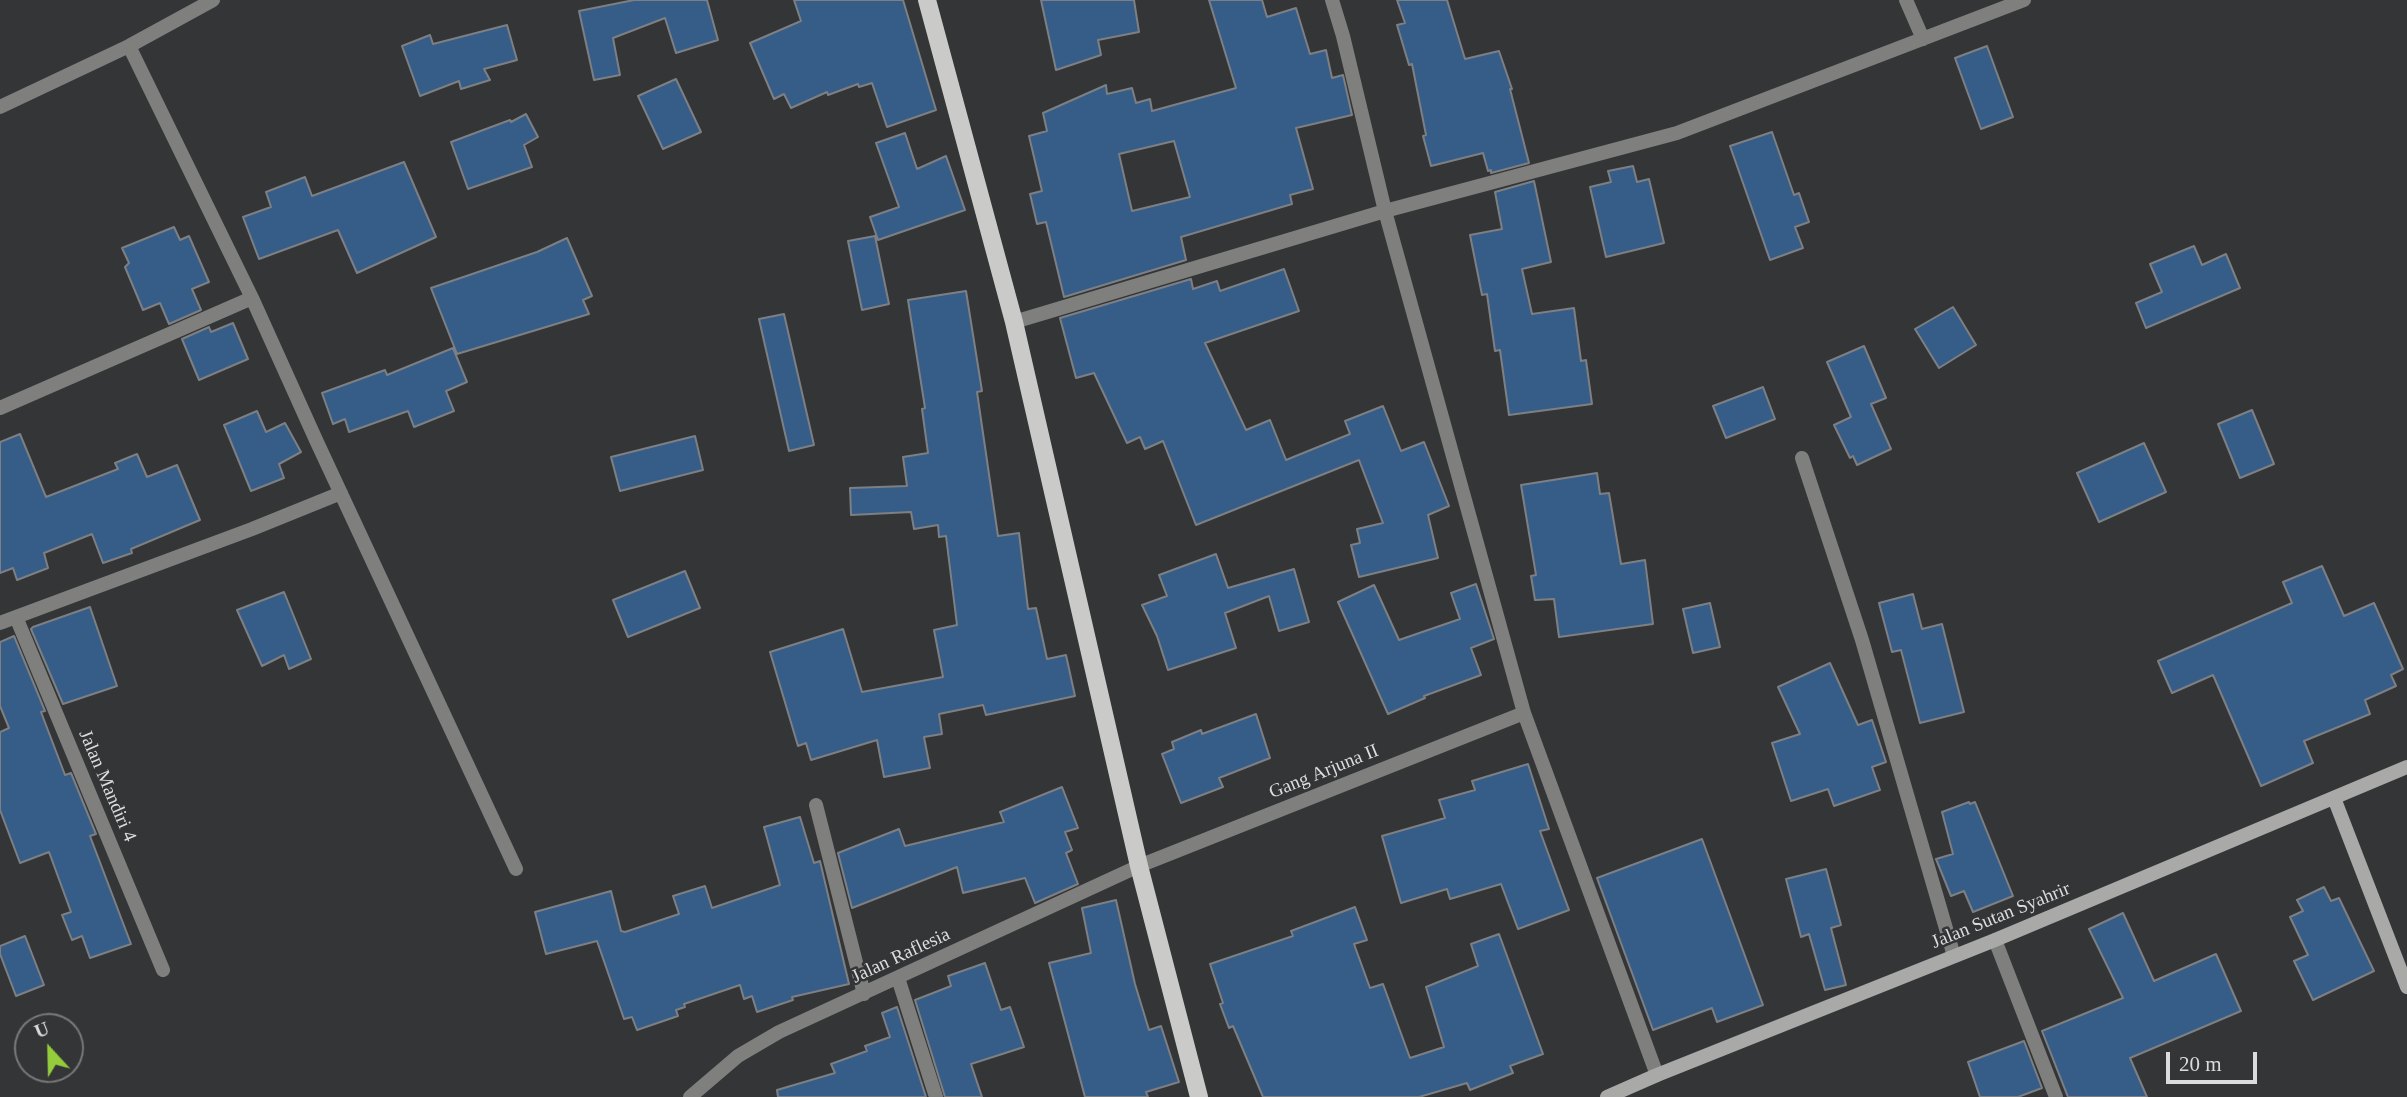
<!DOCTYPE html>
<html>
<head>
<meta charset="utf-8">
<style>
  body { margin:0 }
  #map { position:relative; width:2407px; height:1097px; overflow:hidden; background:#333537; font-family:Georgia,serif }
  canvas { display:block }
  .north { position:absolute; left:14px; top:1013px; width:70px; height:70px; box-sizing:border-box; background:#333537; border:2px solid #767879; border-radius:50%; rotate:338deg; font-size:19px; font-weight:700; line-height:28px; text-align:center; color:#dbdcdd }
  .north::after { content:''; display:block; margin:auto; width:24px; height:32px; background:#94cc3b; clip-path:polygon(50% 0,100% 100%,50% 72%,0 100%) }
  .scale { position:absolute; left:2166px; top:1052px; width:91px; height:32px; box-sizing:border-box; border:4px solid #dbdcdd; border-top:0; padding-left:9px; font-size:21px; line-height:24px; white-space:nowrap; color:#dbdcdd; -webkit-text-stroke:5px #333537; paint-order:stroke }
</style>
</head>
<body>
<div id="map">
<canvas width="2407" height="1097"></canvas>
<div class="north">U</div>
<div class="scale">20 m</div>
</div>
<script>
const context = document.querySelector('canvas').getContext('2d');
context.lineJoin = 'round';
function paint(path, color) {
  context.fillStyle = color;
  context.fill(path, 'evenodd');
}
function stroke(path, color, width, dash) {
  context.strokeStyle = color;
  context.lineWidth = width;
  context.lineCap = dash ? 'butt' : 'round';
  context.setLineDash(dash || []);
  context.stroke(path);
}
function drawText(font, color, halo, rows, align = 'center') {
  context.font = font + ' Georgia,serif';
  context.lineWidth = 5;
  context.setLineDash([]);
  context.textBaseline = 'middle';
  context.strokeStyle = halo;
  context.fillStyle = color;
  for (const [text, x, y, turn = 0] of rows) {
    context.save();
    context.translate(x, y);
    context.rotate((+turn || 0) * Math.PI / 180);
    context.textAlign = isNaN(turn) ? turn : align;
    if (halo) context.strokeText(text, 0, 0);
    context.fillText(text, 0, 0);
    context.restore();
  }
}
const building = new Path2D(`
  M634,0H707L718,40L676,53L665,18L613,38L620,75L594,80L579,11Z
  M794,0H903L936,110L887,127L872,83L859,87L858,84L828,95L827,92L791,108L784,94L774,99L750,43L801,21Z
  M1041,0H1134L1139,32L1098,40L1101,55L1056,70Z
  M1209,0H1262L1267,17L1296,8L1310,54L1326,50L1332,78L1343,75L1352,115L1296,128L1313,189L1290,195L1292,204L1181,237L1186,260L1064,297L1046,222L1037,224L1030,194L1042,191L1029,136L1047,131L1043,113L1106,85L1107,94L1132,88L1136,103L1150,99L1152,111L1236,88ZM1174,141L1190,197L1132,211L1119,154Z
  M1397,0H1447L1465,59L1499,51L1512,89H1510L1529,163L1491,173V170L1488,171L1483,153L1431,166L1423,136L1426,135L1412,64L1409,65L1397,25L1405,23Z
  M507,25L517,60L484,69L490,80L461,89L459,81L420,96L402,46L430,35L433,44Z
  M1987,46L2013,117L1981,129L1955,58Z
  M676,79L701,132L663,149L638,96Z
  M526,114L538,137L524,145L532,167L468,189L451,142L510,120L511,122Z
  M1772,132L1794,195L1799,193L1809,222L1795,227L1803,248L1770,260L1730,146Z
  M905,133L917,169L946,156L965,210L878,240L870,217L899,207L876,143Z
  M404,162L436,237L357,273L338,230L259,259L243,217L271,207L266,192L305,177L312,196Z
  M1633,166L1637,182L1649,179L1664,243L1606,257L1590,187L1611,182L1608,171Z
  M1534,181L1551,262L1522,269L1532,314L1574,308L1581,361L1586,360L1592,404L1509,415L1500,350L1495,351L1487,294L1482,295L1470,235L1502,229L1495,192Z
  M174,227L180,240L189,236L209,282L192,289L201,310L169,324L160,303L143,310L125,267L129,263L122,248Z
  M875,236L889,304L862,310L848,241Z
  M567,238L592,296L583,300L589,314L457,354L431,288L537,252Z
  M2194,246L2202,265L2226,254L2240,288L2146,328L2136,303L2162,292L2150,264Z
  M1284,269L1299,311L1205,343L1246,430L1270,420L1286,460L1350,434L1345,421L1383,406L1401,451L1424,442L1449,506L1428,515L1438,558L1359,577L1351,545L1360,543L1357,529L1383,523L1359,460L1196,525L1163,441L1145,449L1140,437L1127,443L1094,373L1076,378L1060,318L1191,279L1193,289L1217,281L1220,291Z
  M966,291L982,391L977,392L998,536L1019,533L1028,609L1036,608L1047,659L1066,655L1075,696L986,715L983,705L939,714L942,734L924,737L930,768L884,777L877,740L811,760L806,743L798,746L770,652L843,629L862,692L943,677L934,630L957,625L946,536L939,537L938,525L914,529L911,512L851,515L850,488L907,486L903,457L928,453L922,409L925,408L908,300Z
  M1953,307L1976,345L1939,368L1915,329Z
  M784,314L814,445L789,451L759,319Z
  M233,323L248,359L199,380L182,339L209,327L211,332Z
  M1864,346L1886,398L1871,404L1891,449L1857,465L1853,456L1850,458L1834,425L1851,417L1827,362Z
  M453,348L467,382L446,391L454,411L414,427L408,411L349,432L345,419L333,424L322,393L385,370L387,375Z
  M1763,387L1775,419L1726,438L1713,406Z
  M2252,410L2274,464L2240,478L2218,424Z
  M257,411L266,432L285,423L301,452L279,464L284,478L251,491L224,425Z
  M20,434L46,497L118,469L115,463L137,454L147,477L177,465L200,520L131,549L132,553L103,563L92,534L44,553L48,568L17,580L13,568L0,573V442Z
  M695,436L703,470L620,491L611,457Z
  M2144,443L2166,492L2099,522L2077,473Z
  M1597,473L1600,494L1609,493L1621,564L1645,560L1653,624L1559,637L1554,599L1535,600L1531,576L1536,575L1521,485Z
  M1216,554L1228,588L1294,569L1309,622L1279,631L1269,596L1225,613L1236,648L1168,670L1157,636L1142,605L1167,596L1159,575Z
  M2322,566L2344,616L2374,603L2403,669L2391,675L2396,686L2365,700L2370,714L2304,741L2313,763L2261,786L2213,675L2172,693L2158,661L2292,603L2283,582Z
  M685,571L700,608L628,637L613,600Z
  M1476,584L1494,639L1471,648L1481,675L1424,696L1425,698L1388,714L1338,602L1374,585L1399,640L1460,619L1451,593Z
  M284,592L311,659L289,669L284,655L262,666L237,610Z
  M1913,594L1922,629L1942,624L1964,712L1920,723L1901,650L1892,652L1879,603Z
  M1710,603L1720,647L1693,653L1683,609Z
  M90,607L117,686L63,704L31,629L33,627Z
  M14,636L45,711L41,712L65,775L71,773L96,834L90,836L131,944L90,958L82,936L72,940L62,915L71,912L49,852L20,863L0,810V732L9,728L0,706V642Z
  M1830,663L1858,725L1872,720L1886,762L1872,767L1880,790L1834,806L1828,789L1791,801L1772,743L1800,734L1778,687Z
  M1256,714L1270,758L1219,778L1223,787L1181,803L1162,754L1174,749L1172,742L1201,730L1202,734Z
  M1528,764L1549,829L1540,831L1569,910L1518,929L1501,884L1450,899L1447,889L1401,903L1382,836L1445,818L1439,800L1475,790L1472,781Z
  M1062,787L1078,828L1065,832L1072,850L1066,853L1078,884L1035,903L1025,878L963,893L957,867L852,908L838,853L899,829L905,846L1004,822L1000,812Z
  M1969,802L1970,804L1975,802L2013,896L1973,912L1964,891L1951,896L1936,859L1953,854L1942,812Z
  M800,817L814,863L820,861L849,984L792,997L793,1000L757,1012L752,996L744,999L740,985L684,1004L685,1007L676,1010L678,1016L637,1030L632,1017L624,1019L597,941L546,954L535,912L611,891L621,931L625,932L679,914L673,896L705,886L712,908L780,885L764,827Z
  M1702,839L1763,1005L1717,1022L1712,1008L1653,1030L1597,878Z
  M1826,869L1841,925L1831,928L1846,985L1825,990L1809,934L1801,937L1786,879Z
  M2324,887L2331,901L2339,898L2374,971L2313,1000L2294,961L2308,955L2290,917L2303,911L2297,900Z
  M1116,900L1135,984L1149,1030L1161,1026L1179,1082L1146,1092L1148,1097H1085L1049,963L1091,953L1082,908Z
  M1355,907L1367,940L1354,944L1370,988L1383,984L1410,1058L1444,1047L1426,987L1478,966L1471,944L1499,934L1543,1054L1510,1066L1513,1073L1470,1090L1467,1083L1419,1097H1263L1233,1026L1229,1028L1220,1004L1223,1003L1210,964L1293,936L1291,931Z
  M2123,913L2154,981L2216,954L2241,1011L2130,1058L2147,1097H2068L2042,1031L2123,998L2089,929Z
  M25,936L44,985L16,996L0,954V946Z
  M985,963L1001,1010L1010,1007L1024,1047L971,1064L982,1097H945L915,1000L951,986L948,976Z
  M897,1007L926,1097H778L777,1090L835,1073L831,1064L867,1051L865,1046L890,1037L882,1013Z
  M2024,1041L2042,1088L2018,1097H1980L1968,1062Z`);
paint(building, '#355d88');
stroke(building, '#7d7f82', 2);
stroke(new Path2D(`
  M1332,0L1343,36L1385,211L1524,713L1657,1075
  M1906,0L1923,39
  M129,46L252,298L316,440L516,869
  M0,107L129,46L213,0
  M1014,322L1385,211L1677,133L2024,0
  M0,408L252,298
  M1802,458L1862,640L1954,956
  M16,617L163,970
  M0,623L252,529L341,493
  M816,805L864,994
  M1995,940L2056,1097
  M898,978L936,1097
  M690,1097L738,1056L779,1032L1139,866L1524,713`), '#7f807e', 14);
stroke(new Path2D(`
  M2334,798L2407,987
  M1607,1097L1657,1075L1995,940L2407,767`), '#a9aaa8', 14);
stroke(new Path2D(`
  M927,0L1014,322L1139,866L1199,1097`), '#cacbc8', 18);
drawText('19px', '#dbdcdd', '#333537', [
  ["Gang Arjuna II",1324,772,-22],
  ["Jalan Mandiri 4",107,786,67],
  ["Jalan Sutan Syahrir",2001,916,-22],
  ["Jalan Raflesia",901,956,-25]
]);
</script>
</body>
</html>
